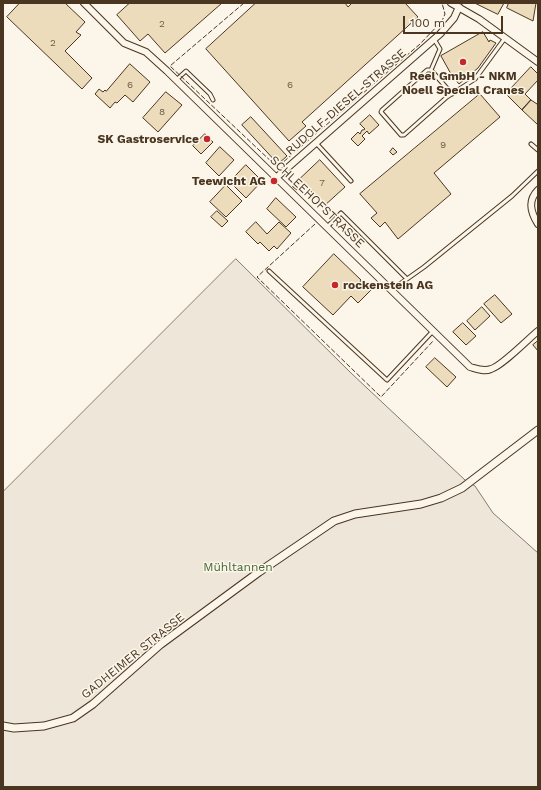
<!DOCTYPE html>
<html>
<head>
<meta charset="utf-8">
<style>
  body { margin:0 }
  #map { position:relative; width:541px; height:790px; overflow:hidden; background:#fbf6e9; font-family:"Work Sans",sans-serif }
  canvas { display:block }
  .frame { position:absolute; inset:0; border:4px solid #4a3520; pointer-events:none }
  .scale { position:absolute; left:403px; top:16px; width:100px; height:18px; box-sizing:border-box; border:2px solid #4a3520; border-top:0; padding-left:5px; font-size:12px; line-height:14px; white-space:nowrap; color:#4a3520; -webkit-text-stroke:3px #fbf6e9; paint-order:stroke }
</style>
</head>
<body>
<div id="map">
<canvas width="541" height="790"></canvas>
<div class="frame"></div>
<div class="scale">100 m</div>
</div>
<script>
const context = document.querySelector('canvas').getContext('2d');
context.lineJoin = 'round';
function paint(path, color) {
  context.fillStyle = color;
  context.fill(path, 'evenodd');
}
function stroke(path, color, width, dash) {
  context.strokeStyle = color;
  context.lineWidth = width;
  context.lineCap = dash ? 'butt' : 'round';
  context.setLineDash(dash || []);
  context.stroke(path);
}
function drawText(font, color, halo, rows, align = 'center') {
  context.font = font + ' "Work Sans",sans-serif';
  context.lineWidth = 3;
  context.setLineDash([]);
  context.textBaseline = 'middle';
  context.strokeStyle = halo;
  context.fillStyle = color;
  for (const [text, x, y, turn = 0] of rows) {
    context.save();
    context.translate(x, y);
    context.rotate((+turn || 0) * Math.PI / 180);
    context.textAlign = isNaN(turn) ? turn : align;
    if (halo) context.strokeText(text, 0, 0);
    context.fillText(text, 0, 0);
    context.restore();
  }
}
const green = new Path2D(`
  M236,259L351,373L465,480L475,486L493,513L538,553V787H3V492Z`);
paint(green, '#ede6d9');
stroke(green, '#887966', 1);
const building = new Path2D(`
  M20,3H65L85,22L76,32L81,35L65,51L92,78L82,89L7,17Z
  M130,3H222L165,53L148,34L140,41L117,15Z
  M256,3H345L348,7L352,3H405L418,17L302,122L306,126L289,141L206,49Z
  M475,3H504L498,14Z
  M509,3H536L533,21L507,8Z
  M483,32L489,42L490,40L496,43L478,68L459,84L454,78L455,77L452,73L451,74L441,56Z
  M130,64L150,82L133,102L125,95L117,103L115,102L110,108L95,94L99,89L103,92L105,90L106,91Z
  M531,67L538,74V80L525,94L531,100L522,110L506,94Z
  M166,92L182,105L158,132L143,118Z
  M480,94L500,117L434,173L451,194L398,239L385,222L380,227L371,218L377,213L360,194Z
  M531,100L537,104L538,102V125L522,110Z
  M370,115L379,125L369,134L367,131L362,136L365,139L358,146L351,139L358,132L360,134L362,130H363L365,129L360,124Z
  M251,117L287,156L278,164L242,125Z
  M205,134L213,142L201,154L193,146Z
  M220,147L234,160L219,176L206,163Z
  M393,148L397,152L393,155L390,152Z
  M320,160L345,187L324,206L300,179Z
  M246,165L262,181L246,198L230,182Z
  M295,184L299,188L297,190L293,187Z
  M226,185L242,201L226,217L210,202Z
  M276,198L296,217L286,227L267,209Z
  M217,211L228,221L222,227L211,217Z
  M256,222L267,234L279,222L291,233L277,249L274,246L269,251L260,242L258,244L246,232Z
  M334,254L361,280L360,282L362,284L364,283L371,290L358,303L351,296L333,315L303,287Z
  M495,295L512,314L501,323L484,304Z
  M482,307L490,316L475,330L467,321Z
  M463,323L476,336L466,345L453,332Z
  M538,341V351L533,345Z
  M435,358L456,377L447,387L426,367Z`);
paint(building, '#ecdcbc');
stroke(building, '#4a3520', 1);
const service = new Path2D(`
  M431,70L440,49L434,39
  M176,80L186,71L210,94L213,100
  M452,94L431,70H427L382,110L381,112L401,135H404L447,97L475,79L505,38
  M316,143L351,181
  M531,144L538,150
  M327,227L341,213L407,279L391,290
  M269,271L387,380L433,331
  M407,279L424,267L512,196L538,171`);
const minor = new Path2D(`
  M84,3L124,43L146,52L167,71L470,367C477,369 484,372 491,369C502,366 528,339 538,331
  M451,3L479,19L538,62
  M277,177L440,34L454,18L459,7
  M538,190C527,201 531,213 538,224`);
const tertiary = new Path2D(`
  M3,726L14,728L44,726L73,718L93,704L161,644L259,572L334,521L355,514L421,504L441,498L462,488L538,430`);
stroke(service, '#4a3520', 5);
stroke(minor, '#4a3520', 8);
stroke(tertiary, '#4a3520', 9);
stroke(service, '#fbf6e9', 3);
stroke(minor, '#fbf6e9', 6);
stroke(tertiary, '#fbf6e9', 7);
stroke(new Path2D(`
  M244,3L170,66L276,166L281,164L420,44L442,21L445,14L442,3
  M315,224L257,277L381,397L434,340`), '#4a3520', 1, [5, 2]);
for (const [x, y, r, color] of [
  [463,62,4,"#c62828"],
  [207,139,4,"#c62828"],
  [274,181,4,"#c62828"],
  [335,285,4,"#c62828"]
]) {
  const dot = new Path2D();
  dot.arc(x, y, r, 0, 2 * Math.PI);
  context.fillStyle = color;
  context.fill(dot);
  stroke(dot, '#fbf6e9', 1.5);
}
drawText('10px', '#725f47', null, [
  ["2",162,24],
  ["2",53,43],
  ["6",130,85],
  ["6",290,85],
  ["8",162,112],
  ["9",443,145],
  ["7",322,183]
]);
drawText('bold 12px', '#4a3520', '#fbf6e9', [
  ["Reel GmbH - NKM",463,76,"center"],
  ["Noell Special Cranes",463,90,"center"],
  ["SK Gastroservice",199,139],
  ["Teewicht AG",266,181],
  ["rockenstein AG",343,285,"left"]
], 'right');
drawText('12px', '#4a3520', '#fbf6e9', [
  ["RUDOLF-DIESEL-STRASSE",346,102,-41],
  ["SCHLEEHOFSTRASSE",317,202,44],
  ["GADHEIMER STRASSE",133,656,-39]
]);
drawText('12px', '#436837', '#fbf6e9', [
  ["Mühltannen",238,567]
]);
</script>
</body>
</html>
